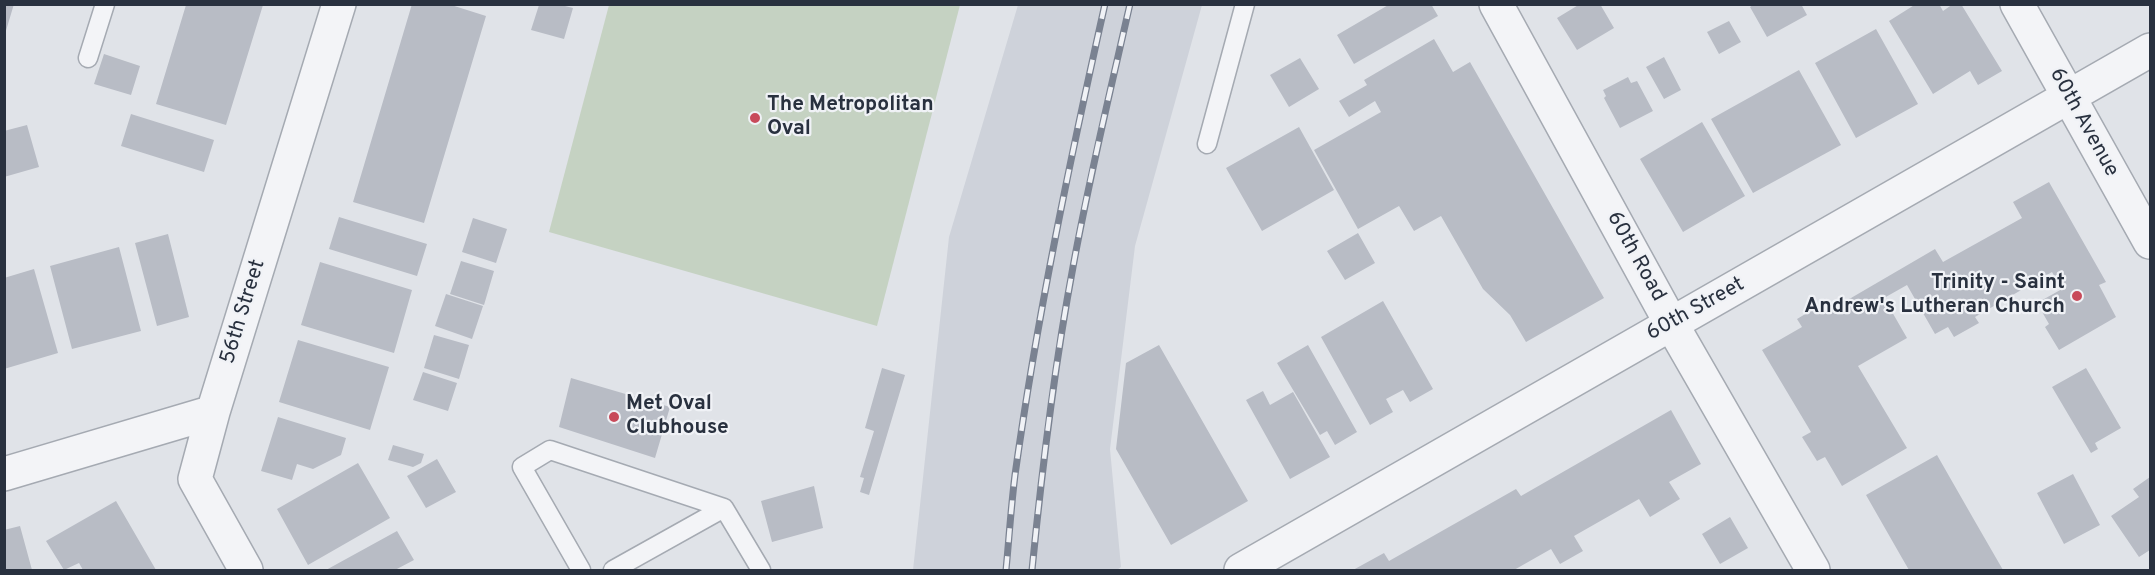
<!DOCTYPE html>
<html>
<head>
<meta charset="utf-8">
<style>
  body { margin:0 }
  #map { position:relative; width:2155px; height:575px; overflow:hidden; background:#e0e3e8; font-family:Overpass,sans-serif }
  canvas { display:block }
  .frame { position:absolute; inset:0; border:6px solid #29313f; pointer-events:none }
</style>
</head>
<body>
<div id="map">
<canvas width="2155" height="575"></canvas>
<div class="frame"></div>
</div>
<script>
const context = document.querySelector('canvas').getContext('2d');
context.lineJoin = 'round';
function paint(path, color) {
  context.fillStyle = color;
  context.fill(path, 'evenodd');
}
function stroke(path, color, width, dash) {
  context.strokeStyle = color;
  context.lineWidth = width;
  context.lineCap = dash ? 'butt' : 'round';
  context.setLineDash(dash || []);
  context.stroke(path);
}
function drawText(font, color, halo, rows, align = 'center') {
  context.font = font + ' Overpass,sans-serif';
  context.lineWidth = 4.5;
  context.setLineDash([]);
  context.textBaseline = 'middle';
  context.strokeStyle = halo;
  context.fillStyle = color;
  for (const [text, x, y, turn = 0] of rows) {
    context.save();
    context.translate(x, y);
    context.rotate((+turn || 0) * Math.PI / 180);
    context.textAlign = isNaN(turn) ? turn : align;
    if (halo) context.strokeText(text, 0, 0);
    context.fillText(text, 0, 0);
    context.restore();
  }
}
paint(new Path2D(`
  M1018,5H1202L1135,246L1110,449L1121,567L1117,570H913L949,237Z`), '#ced2da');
paint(new Path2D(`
  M609,5H960L877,326L549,232Z`), '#c5d2c2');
paint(new Path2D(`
  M4,4H14L5,34H4Z
  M412,4H448L486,16L424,223L353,202Z
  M1390,4H1431L1438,16L1354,64L1337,35Z
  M1580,4H1600L1614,28L1577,50L1557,18Z
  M1754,4H1801L1807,15L1767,37L1750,7Z
  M1916,4H1939L1943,11L1953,4H1961L2002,71L1978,85L1970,71L1933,94L1889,21Z
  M186,5H263L226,125L156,104Z
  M539,5H561L573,8L564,39L531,30Z
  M1729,21L1741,42L1719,54L1707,32Z
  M1876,29L1918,104L1856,138L1815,63Z
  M1434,39L1453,72L1470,62L1604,298L1526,342L1510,315L1483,289L1441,216L1414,231L1399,206L1358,229L1314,150L1381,112L1375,101L1349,117L1339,101L1367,85L1364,80Z
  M104,54L140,66L131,95L94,84Z
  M1664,57L1681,90L1664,99L1646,67Z
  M1300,58L1319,89L1289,107L1270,75Z
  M1799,70L1841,145L1753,193L1711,119Z
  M1628,77L1631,83L1637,81L1653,111L1620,128L1604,98L1606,96L1603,90Z
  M131,114L214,140L204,172L121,146Z
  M1702,122L1745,196L1683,232L1640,159Z
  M27,125L39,167L4,177V131Z
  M1299,127L1334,190L1262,231L1226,168Z
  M2049,182L2106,282L2099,285L2116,317L2059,350L2045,327L2049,324L2037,303L2062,289L2052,272L1975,317L1979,323L1954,337L1948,327L1935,334L1907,285L1884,298L1907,338L1858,366L1907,448L1842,486L1825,457L1817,461L1802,437L1811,432L1762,350L1802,327L1797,319L1822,304L1827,312L1935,249L1943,262L2022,218L2013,202Z
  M339,217L427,244L417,276L329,249Z
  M473,218L507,229L496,263L462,252Z
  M1358,233L1375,263L1345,280L1327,251Z
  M168,234L189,317L157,326L135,243Z
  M119,247L141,331L72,349L50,266Z
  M461,261L494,271L484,305L450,294Z
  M320,262L412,290L394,353L301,325Z
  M34,269L58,353L4,369V278Z
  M446,294L483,306L472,339L435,326Z
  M1383,301L1433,389L1410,402L1403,390L1386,399L1393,412L1370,425L1321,337Z
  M434,335L469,345L459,379L424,368Z
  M298,340L389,367L370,430L279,402Z
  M1159,345L1248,501L1171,545L1116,449L1126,363Z
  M1308,345L1357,432L1335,445L1327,431L1320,435L1277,363Z
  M882,368L905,375L869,495L860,492L864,478L860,477L874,431L865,428Z
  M2086,368L2121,428L2095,443L2098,449L2091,453L2052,387Z
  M423,372L457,383L448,411L413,400Z
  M571,378L670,407L655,458L559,427Z
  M1263,391L1270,405L1293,392L1330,457L1290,479L1246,400Z
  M1671,410L1701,464L1669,482L1680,499L1650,517L1639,499L1574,536L1583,551L1560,564L1551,549L1514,570H1353L1384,553L1389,561L1516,489L1521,496Z
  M278,417L346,438L341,455L313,469L297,464L292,480L261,471Z
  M393,445L424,454L421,463L413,467L388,460Z
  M1937,455L1973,518L2003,570H1909L1902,558L1866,495Z
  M437,459L456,492L426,508L407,476Z
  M358,463L390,518L308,565L277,509Z
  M2073,474L2100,525L2064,544L2037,493Z
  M2150,477V550L2139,557L2111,516L2139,497L2133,489Z
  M814,486L823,528L772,542L761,501Z
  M116,501L156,570H83L79,563L64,570L46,541Z
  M1730,517L1748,548L1720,564L1702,534Z
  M20,526L32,570H4V530Z
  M397,531L414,560L395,570H326Z`), '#b8bcc5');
const lane = new Path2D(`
  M88,58L105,4
  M1207,144L1245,4
  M581,570L522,467L550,450L724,508
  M613,570L724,508L761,570`);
const street = new Path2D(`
  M1496,4L1672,325L1813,570
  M2017,4L2150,242
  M213,412L195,479L246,570
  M4,474L213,412L339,4
  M1241,570L2150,50`);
stroke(lane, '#a5aab2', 21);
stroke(street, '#a5aab2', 36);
stroke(lane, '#f3f4f7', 18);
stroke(street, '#f3f4f7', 33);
const rail = new Path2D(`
  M1006,570C1009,539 1011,507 1015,475C1037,317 1070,160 1105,4
  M1032,570C1042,469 1054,368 1073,267C1089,179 1110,92 1130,4`);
stroke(rail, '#7a8291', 7);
stroke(rail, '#f0f2f6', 4.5, [14]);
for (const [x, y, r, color] of [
  [755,118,6,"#c84a5a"],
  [2077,296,6,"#c84a5a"],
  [614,417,6,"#c84a5a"]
]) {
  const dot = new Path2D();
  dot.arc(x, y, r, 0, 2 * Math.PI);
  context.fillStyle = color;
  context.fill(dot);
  stroke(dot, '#f0f2f6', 2);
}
drawText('bold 21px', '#29313f', '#f0f2f6', [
  ["The Metropolitan",767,106],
  ["Oval",767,130],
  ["Trinity - Saint",2065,284,"right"],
  ["Andrew's Lutheran Church",2065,308,"right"],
  ["Met Oval",626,405],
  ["Clubhouse",626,429]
], 'left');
drawText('21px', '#29313f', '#f0f2f6', [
  ["60th Avenue",2083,123,61],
  ["60th Road",1635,257,61],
  ["60th Street",1696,310,-29],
  ["56th Street",244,312,-73]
]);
</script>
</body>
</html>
